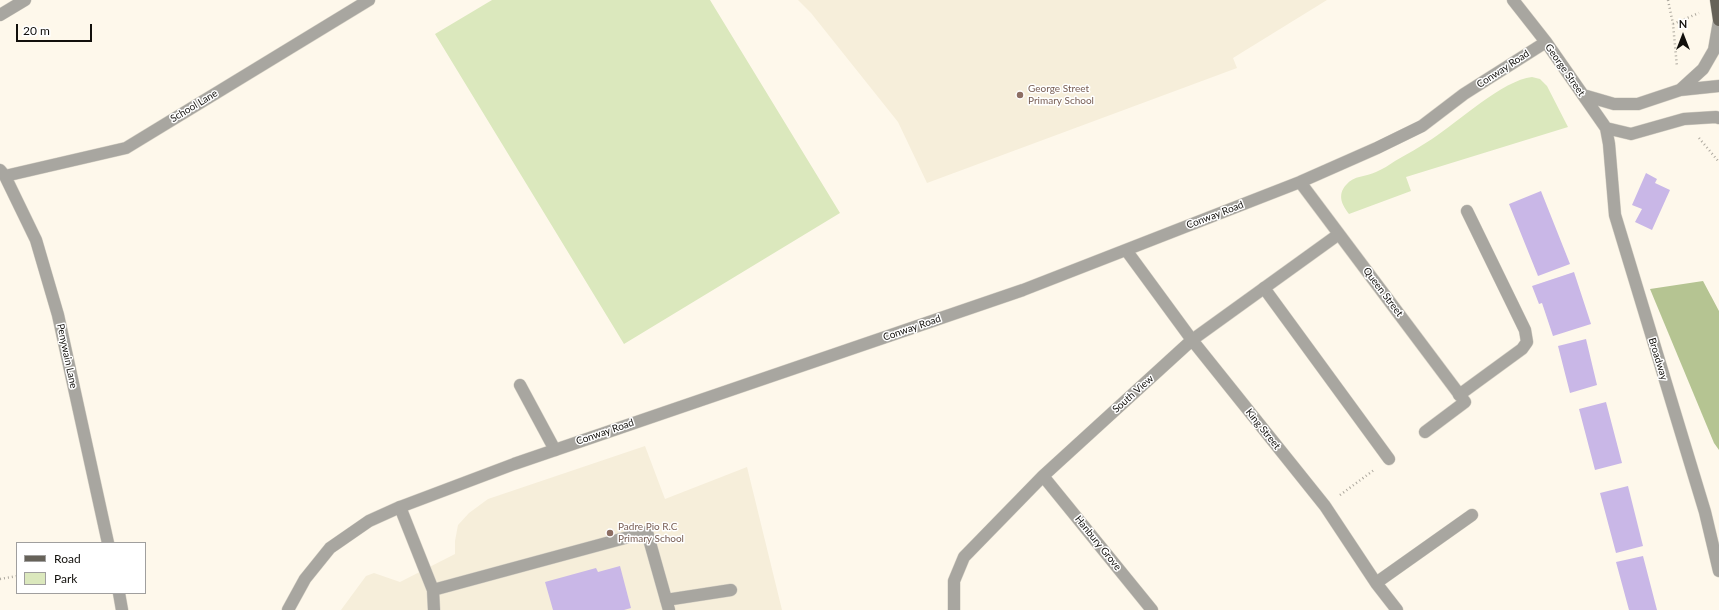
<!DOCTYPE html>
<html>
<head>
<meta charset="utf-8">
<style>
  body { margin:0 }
  #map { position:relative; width:1719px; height:610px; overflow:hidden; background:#fef8eb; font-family:Lato,sans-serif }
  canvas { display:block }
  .legend { position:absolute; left:16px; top:542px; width:130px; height:52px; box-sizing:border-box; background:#fff; border:1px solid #a09f9e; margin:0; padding:5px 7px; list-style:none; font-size:12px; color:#12100c }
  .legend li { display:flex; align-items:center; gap:8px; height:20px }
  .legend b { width:20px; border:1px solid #a09f9e }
  .north { position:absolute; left:1663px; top:16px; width:40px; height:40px; -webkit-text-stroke:3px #fff; paint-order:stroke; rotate:0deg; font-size:11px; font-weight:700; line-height:16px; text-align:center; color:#12100c }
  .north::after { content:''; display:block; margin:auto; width:14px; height:18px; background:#12100c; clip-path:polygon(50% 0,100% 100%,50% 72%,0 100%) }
  .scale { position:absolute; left:16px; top:24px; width:76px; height:18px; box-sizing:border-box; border:2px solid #12100c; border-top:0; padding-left:5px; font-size:12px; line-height:14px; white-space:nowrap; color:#12100c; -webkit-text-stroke:3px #fff; paint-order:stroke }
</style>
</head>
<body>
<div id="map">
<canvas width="1719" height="610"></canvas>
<ul class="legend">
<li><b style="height:5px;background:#666259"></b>Road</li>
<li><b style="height:11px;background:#dbe8bd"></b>Park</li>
</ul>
<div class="north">N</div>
<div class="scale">20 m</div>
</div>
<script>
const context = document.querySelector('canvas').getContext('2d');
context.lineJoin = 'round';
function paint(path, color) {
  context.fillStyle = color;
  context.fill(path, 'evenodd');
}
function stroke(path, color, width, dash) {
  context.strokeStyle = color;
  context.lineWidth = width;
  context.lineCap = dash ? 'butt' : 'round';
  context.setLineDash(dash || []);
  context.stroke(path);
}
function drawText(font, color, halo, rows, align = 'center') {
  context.font = font + ' Lato,sans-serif';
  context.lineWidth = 3;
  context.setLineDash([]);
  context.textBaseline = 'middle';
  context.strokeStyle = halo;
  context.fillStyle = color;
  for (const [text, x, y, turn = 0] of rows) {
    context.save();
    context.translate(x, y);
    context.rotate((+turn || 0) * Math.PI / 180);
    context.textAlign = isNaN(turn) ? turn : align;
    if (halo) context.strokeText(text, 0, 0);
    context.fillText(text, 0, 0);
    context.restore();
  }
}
paint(new Path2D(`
  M798,0H1327L1233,58L1237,68L927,183L898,122L811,13Z
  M645,446L665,499L747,467L782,610H341L366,576L374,573L400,582L455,554V541L458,525L469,513L488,499Z`), '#f6eeda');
paint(new Path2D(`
  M492,0H710L840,213L624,344L435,34Z
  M1532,77L1540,79L1547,86L1568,127L1406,177L1411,191L1349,214C1342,205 1337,195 1346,185C1354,175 1366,177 1376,172C1383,169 1389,165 1395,161C1407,154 1420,147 1432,139C1458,122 1503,80 1532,77Z`), '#dbe8bd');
paint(new Path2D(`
  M1703,281L1719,311V450L1714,443L1650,289Z`), '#b5c492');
paint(new Path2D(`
  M1646,173L1657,179L1655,183L1670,190L1652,230L1635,222L1642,209L1632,205Z
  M1541,191L1570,264L1538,276L1509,204Z
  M1574,272L1591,324L1553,336L1542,303L1539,304L1532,286Z
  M1586,339L1597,385L1570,393L1558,346Z
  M1606,402L1622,463L1595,470L1579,409Z
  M1628,486L1643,546L1616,553L1600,493Z
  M1643,556L1657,610H1629L1616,562Z
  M620,566L631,608L624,610H553L545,582L596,568L598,572Z`), '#c9b7e7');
const service = new Path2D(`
  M0,15L25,0
  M1264,288L1389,459
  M520,385L555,450
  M1459,395L1522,349L1527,342L1525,330L1467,211
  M400,507L433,590L434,610
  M433,590L647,532L669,610
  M666,600L731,590`);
const minor = new Path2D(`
  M1513,0L1546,42L1606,128L1609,144L1615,215L1705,512L1719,571
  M1680,90L1703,69L1714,50L1719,21
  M1583,95L1614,104H1638L1680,90L1719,86
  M1606,128L1631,134L1684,119L1716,117L1719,118
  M0,170L5,176L36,240L58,315L108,543
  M5,176L126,148L369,0
  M1300,182L1465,402L1425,432
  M1126,250L1192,340L1325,506L1376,583L1397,610
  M1043,476L1152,610
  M1376,583L1472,515
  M119,593L122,610
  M288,610L305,579L330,548L369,521L400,507L514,464L1023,290L1300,182L1377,148L1422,126L1464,94L1546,42
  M954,610V581L964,557L1043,476L1192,340L1339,234`);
const primary = new Path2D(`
  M1716,0L1719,20`);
stroke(service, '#d8d3c7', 13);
stroke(minor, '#d8d3c7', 13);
stroke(primary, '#d8d3c7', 13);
stroke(new Path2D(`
  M1668,0L1673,24L1677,67
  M1673,24L1699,13
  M1699,138L1719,162
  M1340,495L1374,470
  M0,579L17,576`), '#ada89e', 2.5, [1, 3]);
stroke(service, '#a8a6a0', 12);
stroke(minor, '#a8a6a0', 12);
stroke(primary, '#666259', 12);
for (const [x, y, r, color] of [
  [1020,95,4,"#8d6e63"],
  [610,533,4,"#8d6e63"]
]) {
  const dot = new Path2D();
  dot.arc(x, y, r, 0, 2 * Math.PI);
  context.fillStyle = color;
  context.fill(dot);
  stroke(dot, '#fff', 1.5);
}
drawText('10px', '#12100c', '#fff', [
  ["Conway Road",1503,69,-33],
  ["George Street",1565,70,55],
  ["School Lane",194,106,-31],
  ["Conway Road",1215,215,-21],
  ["Queen Street",1383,292,53],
  ["Conway Road",912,328,-19],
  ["Penywain Lane",67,356,78],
  ["Broadway",1658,359,73],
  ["South View",1133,394,-42],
  ["King Street",1263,429,51],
  ["Conway Road",605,432,-19],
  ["Hanbury Grove",1098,543,51]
]);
drawText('10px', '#785e54', '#fff', [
  ["George Street",1028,89],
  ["Primary School",1028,101],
  ["Padre Pio R.C",618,527],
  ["Primary School",618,539]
], 'left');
</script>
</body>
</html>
